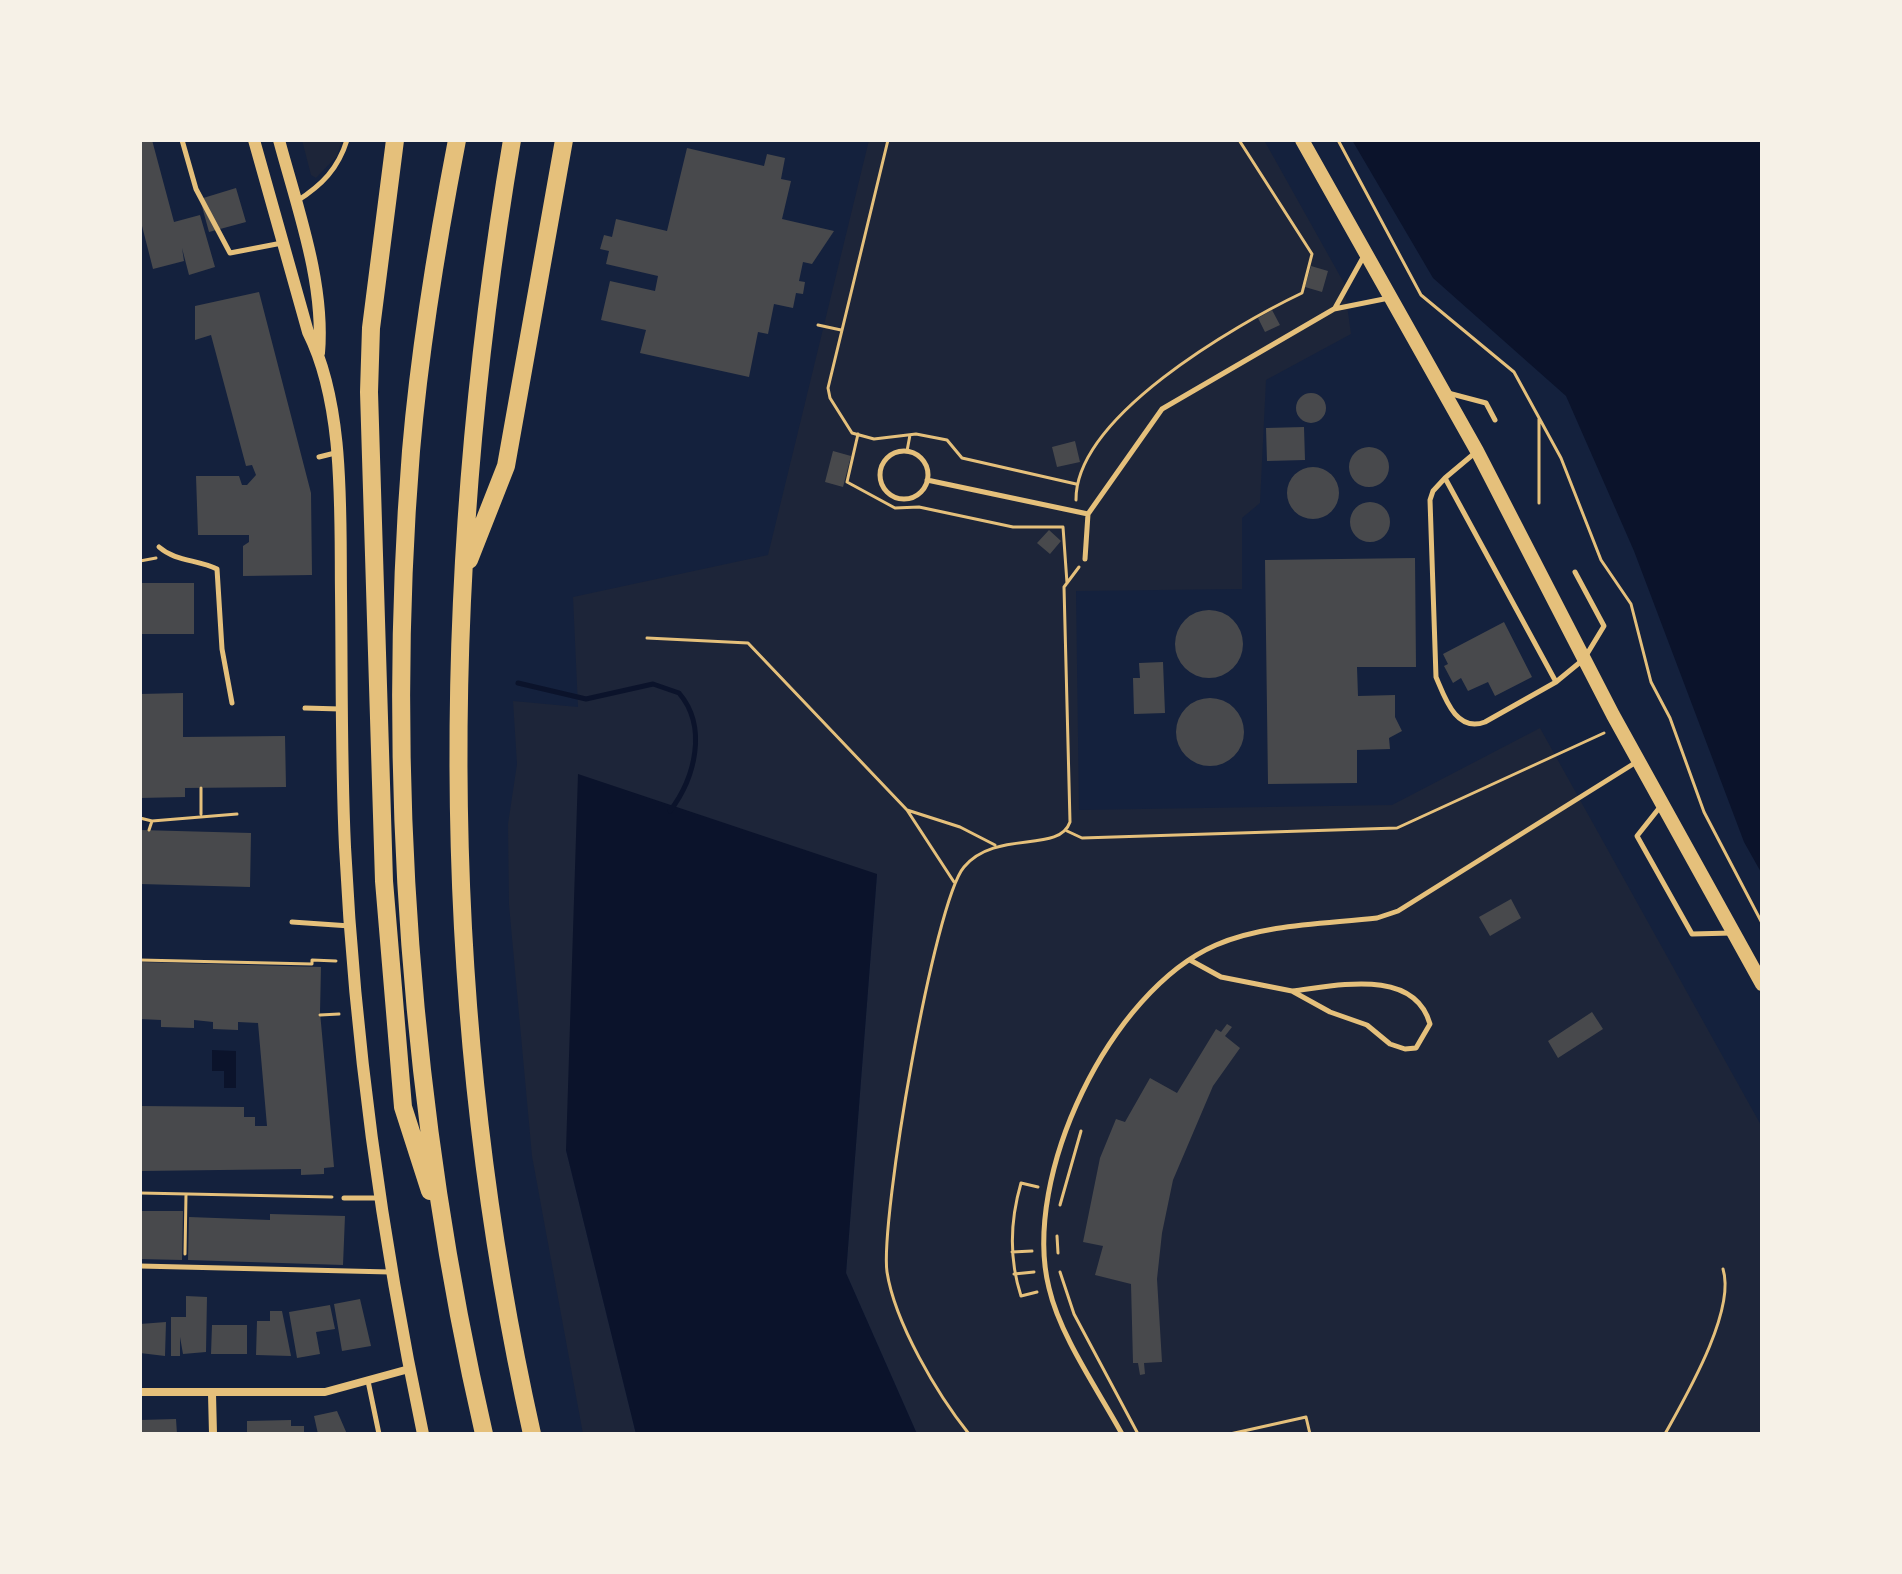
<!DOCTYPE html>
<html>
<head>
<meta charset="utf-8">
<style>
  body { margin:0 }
  #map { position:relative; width:1902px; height:1574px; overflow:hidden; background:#14213d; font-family:"Archivo Narrow",sans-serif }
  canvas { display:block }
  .frame { position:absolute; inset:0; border:142px solid #f6f1e7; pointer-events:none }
</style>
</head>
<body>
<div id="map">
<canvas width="1902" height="1574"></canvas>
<div class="frame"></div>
</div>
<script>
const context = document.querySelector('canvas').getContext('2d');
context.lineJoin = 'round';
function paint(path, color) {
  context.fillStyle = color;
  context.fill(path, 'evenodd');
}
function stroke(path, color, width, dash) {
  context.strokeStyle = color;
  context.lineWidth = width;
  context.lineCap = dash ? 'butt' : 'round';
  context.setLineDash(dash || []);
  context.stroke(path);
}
paint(new Path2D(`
  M302,140H342L337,156L316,178L311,175Z
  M869,140H1264L1344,283L1351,334L1266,380L1260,503L1242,518V589L1076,591L1079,810L1392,805L1540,728L1762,1127V1434H917L846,1273L877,874L566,1150L636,1434H583L532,1156L509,905L508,824L517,764L513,701L578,707L573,597L768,555Z`), '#1d2539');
paint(new Path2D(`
  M1352,140H1762V874L1744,842L1634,551L1566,396L1433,278Z
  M578,774L877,874L846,1273L917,1434H636L566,1150Z
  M212,1050L236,1051V1088H224V1071H212Z`), '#0b132b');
stroke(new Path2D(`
  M518,683L586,699L653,684L679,693C708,727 695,778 670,811`), '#0b132b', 5);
paint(new Path2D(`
  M140,140H152L174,222L200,215L215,267L189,275L182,248L184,261L153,269L140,218Z
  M687,148L764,166L767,154L785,158L781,179L791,181L782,219L834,231L812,264L803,262L799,281L805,282L803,294L796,293L793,308L774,304L768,334L758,332L749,377L640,353L646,330L601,320L610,281L655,291L658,276L606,264L609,251L600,249L604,235L612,237L616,219L667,231Z
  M236,188L246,222L209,232L200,199Z
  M1311,266L1328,271L1322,292L1305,287Z
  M259,292L311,493L312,575L243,576V546L249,542V535H198L196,476H239L242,485H247L256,475L252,465L246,466L211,335L195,340V306Z
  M1272,310L1280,325L1265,332L1258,318Z
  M1296 408a15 15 0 1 1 30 0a15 15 0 1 1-30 0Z
  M1304,427L1305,460L1267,461L1266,428Z
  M1075,441L1080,462L1057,467L1052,447Z
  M1349 467a20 20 0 1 1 40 0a20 20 0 1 1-40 0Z
  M833,451L851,456L843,487L825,482Z
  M1287 493a26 26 0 1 1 52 0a26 26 0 1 1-52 0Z
  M1350 522a20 20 0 1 1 40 0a20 20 0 1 1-40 0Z
  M1049,530L1061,541L1050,554L1037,543Z
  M1415,558L1416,667H1357L1358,696L1395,695V717L1402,731L1389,738L1390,749L1357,750V783L1268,784L1265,560Z
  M140,583H194V634H140Z
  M1175 644a34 34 0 1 1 68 0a34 34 0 1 1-68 0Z
  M1504,622L1532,677L1495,696L1488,682L1468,691L1461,678L1453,683L1444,666L1448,664L1443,654Z
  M1163,662L1165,713L1134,714L1133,678H1140L1139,663Z
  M183,693V737L285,736L286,787L185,788V797L140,798V694Z
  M1176 732a34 34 0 1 1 68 0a34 34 0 1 1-68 0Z
  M140,830L251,833L250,887L140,884Z
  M1511,899L1521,918L1490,936L1479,917Z
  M140,962L321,967L320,1012L334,1167L324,1168V1174L301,1175V1169L140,1171V1106L244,1107V1117H255V1126H267L258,1023L238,1022V1030L213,1029V1022L194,1020V1028L161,1027V1020L140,1019Z
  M1592,1012L1603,1029L1558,1058L1548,1041Z
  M1227,1024L1232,1027L1225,1036L1240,1048L1213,1086L1173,1180L1162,1233L1157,1279L1162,1362L1144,1363L1145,1374L1140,1375L1138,1363H1133L1131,1284L1095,1275L1103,1246L1083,1242L1100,1158L1116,1119L1125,1122L1150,1078L1177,1093L1216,1029L1221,1032Z
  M140,1211H183L182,1260L140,1259Z
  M270,1214L345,1216L343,1265L188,1260L189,1217L270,1220Z
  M186,1296L207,1297L206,1352L183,1354L180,1337V1356H171V1317H186Z
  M360,1299L371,1346L342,1351L334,1304Z
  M330,1305L335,1329L316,1332L320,1354L297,1358L289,1312Z
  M270,1311H282L291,1356L256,1355L257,1321H270Z
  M166,1322L165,1356L140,1353V1324Z
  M212,1325H247V1354H211Z
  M337,1411L347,1434H318L314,1416Z
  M176,1419L177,1434H140V1420Z
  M291,1420V1426H304V1434H247V1421Z`), '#48494c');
stroke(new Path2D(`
  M888,140L828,388L830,398L852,433L874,439L916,434L947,440L962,458L1076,484
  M1338,140L1421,295L1514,372L1561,458L1601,560L1631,604L1651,682L1670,718L1704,812L1762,923
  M818,325L841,330
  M858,434L847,482L895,508L919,507L1013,527H1063L1067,583
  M907,451L910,435
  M1076,500C1075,417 1235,325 1302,293L1312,254L1239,140
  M1539,503V419
  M140,561L156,558
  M647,638L748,643L907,810
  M201,788V814
  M140,818L152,821L237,814
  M149,830L152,821
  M1067,831L1082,838L1397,828L1604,733
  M954,882L907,810L960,827L995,845
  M140,960L312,964V960L336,961
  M320,1015L339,1014
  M140,1193L332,1197
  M1060,1205L1081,1131
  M1057,1236L1058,1253
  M1012,1252L1032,1251
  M185,1254L186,1194
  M1060,1272L1074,1314L1138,1434
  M1014,1274L1034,1272
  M1037,1292L1021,1296C1009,1259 1010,1221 1021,1183L1038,1187
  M969,1434C937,1394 895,1323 887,1272C880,1220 934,902 964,867C996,829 1059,854 1070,822L1064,587L1079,567
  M1230,1434L1306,1417L1310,1434
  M1665,1434C1686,1396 1736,1311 1723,1269`), '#e5c07b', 3);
stroke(new Path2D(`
  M182,140L196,189L230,253L282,243
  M297,201C322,185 338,169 347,140
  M1335,308L1365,254
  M1448,393L1486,403L1495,420
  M880 475a24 24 0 1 1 48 0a24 24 0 1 1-48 0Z
  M1476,452L1445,478L1556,682
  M319,457L335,453
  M1445,478L1433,491L1430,500L1436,677C1445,698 1456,733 1485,722L1556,682L1584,659L1604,626L1575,572
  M927,480L1088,514
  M159,547C176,562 197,559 217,569L222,649L232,703
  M1085,559L1088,514L1162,409L1334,309L1389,298
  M305,708L340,709
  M1660,807L1637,836L1692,934L1732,933
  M292,922L350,926
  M1190,960L1221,977L1292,991L1330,1012L1367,1025L1390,1044L1405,1049L1416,1048L1430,1024C1414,967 1336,986 1292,991
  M344,1198H378
  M140,1266L390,1272
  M368,1381L379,1434
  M1122,1434C1098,1390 1060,1336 1049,1288C1021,1177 1110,991 1216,945C1265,924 1324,924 1377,918L1398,911L1638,761`), '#e5c07b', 5);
stroke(new Path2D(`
  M140,1392H325L409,1369
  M212,1394L213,1434`), '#e5c07b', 8);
stroke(new Path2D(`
  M254,140L308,332C345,405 340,513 341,593C342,678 341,763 345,847C355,1045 382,1240 423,1434
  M279,140C297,207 325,283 319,353`), '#e5c07b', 12);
stroke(new Path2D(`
  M1302,140L1477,451L1613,715L1762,984`), '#e5c07b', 14);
stroke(new Path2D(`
  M395,140L371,328L369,392L384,881L403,1107L430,1191
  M457,140C437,243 420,346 411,451C385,774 411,1118 484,1434
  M512,140C439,571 436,1006 532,1434
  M469,560L506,466L564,140`), '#e5c07b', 18);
</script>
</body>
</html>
